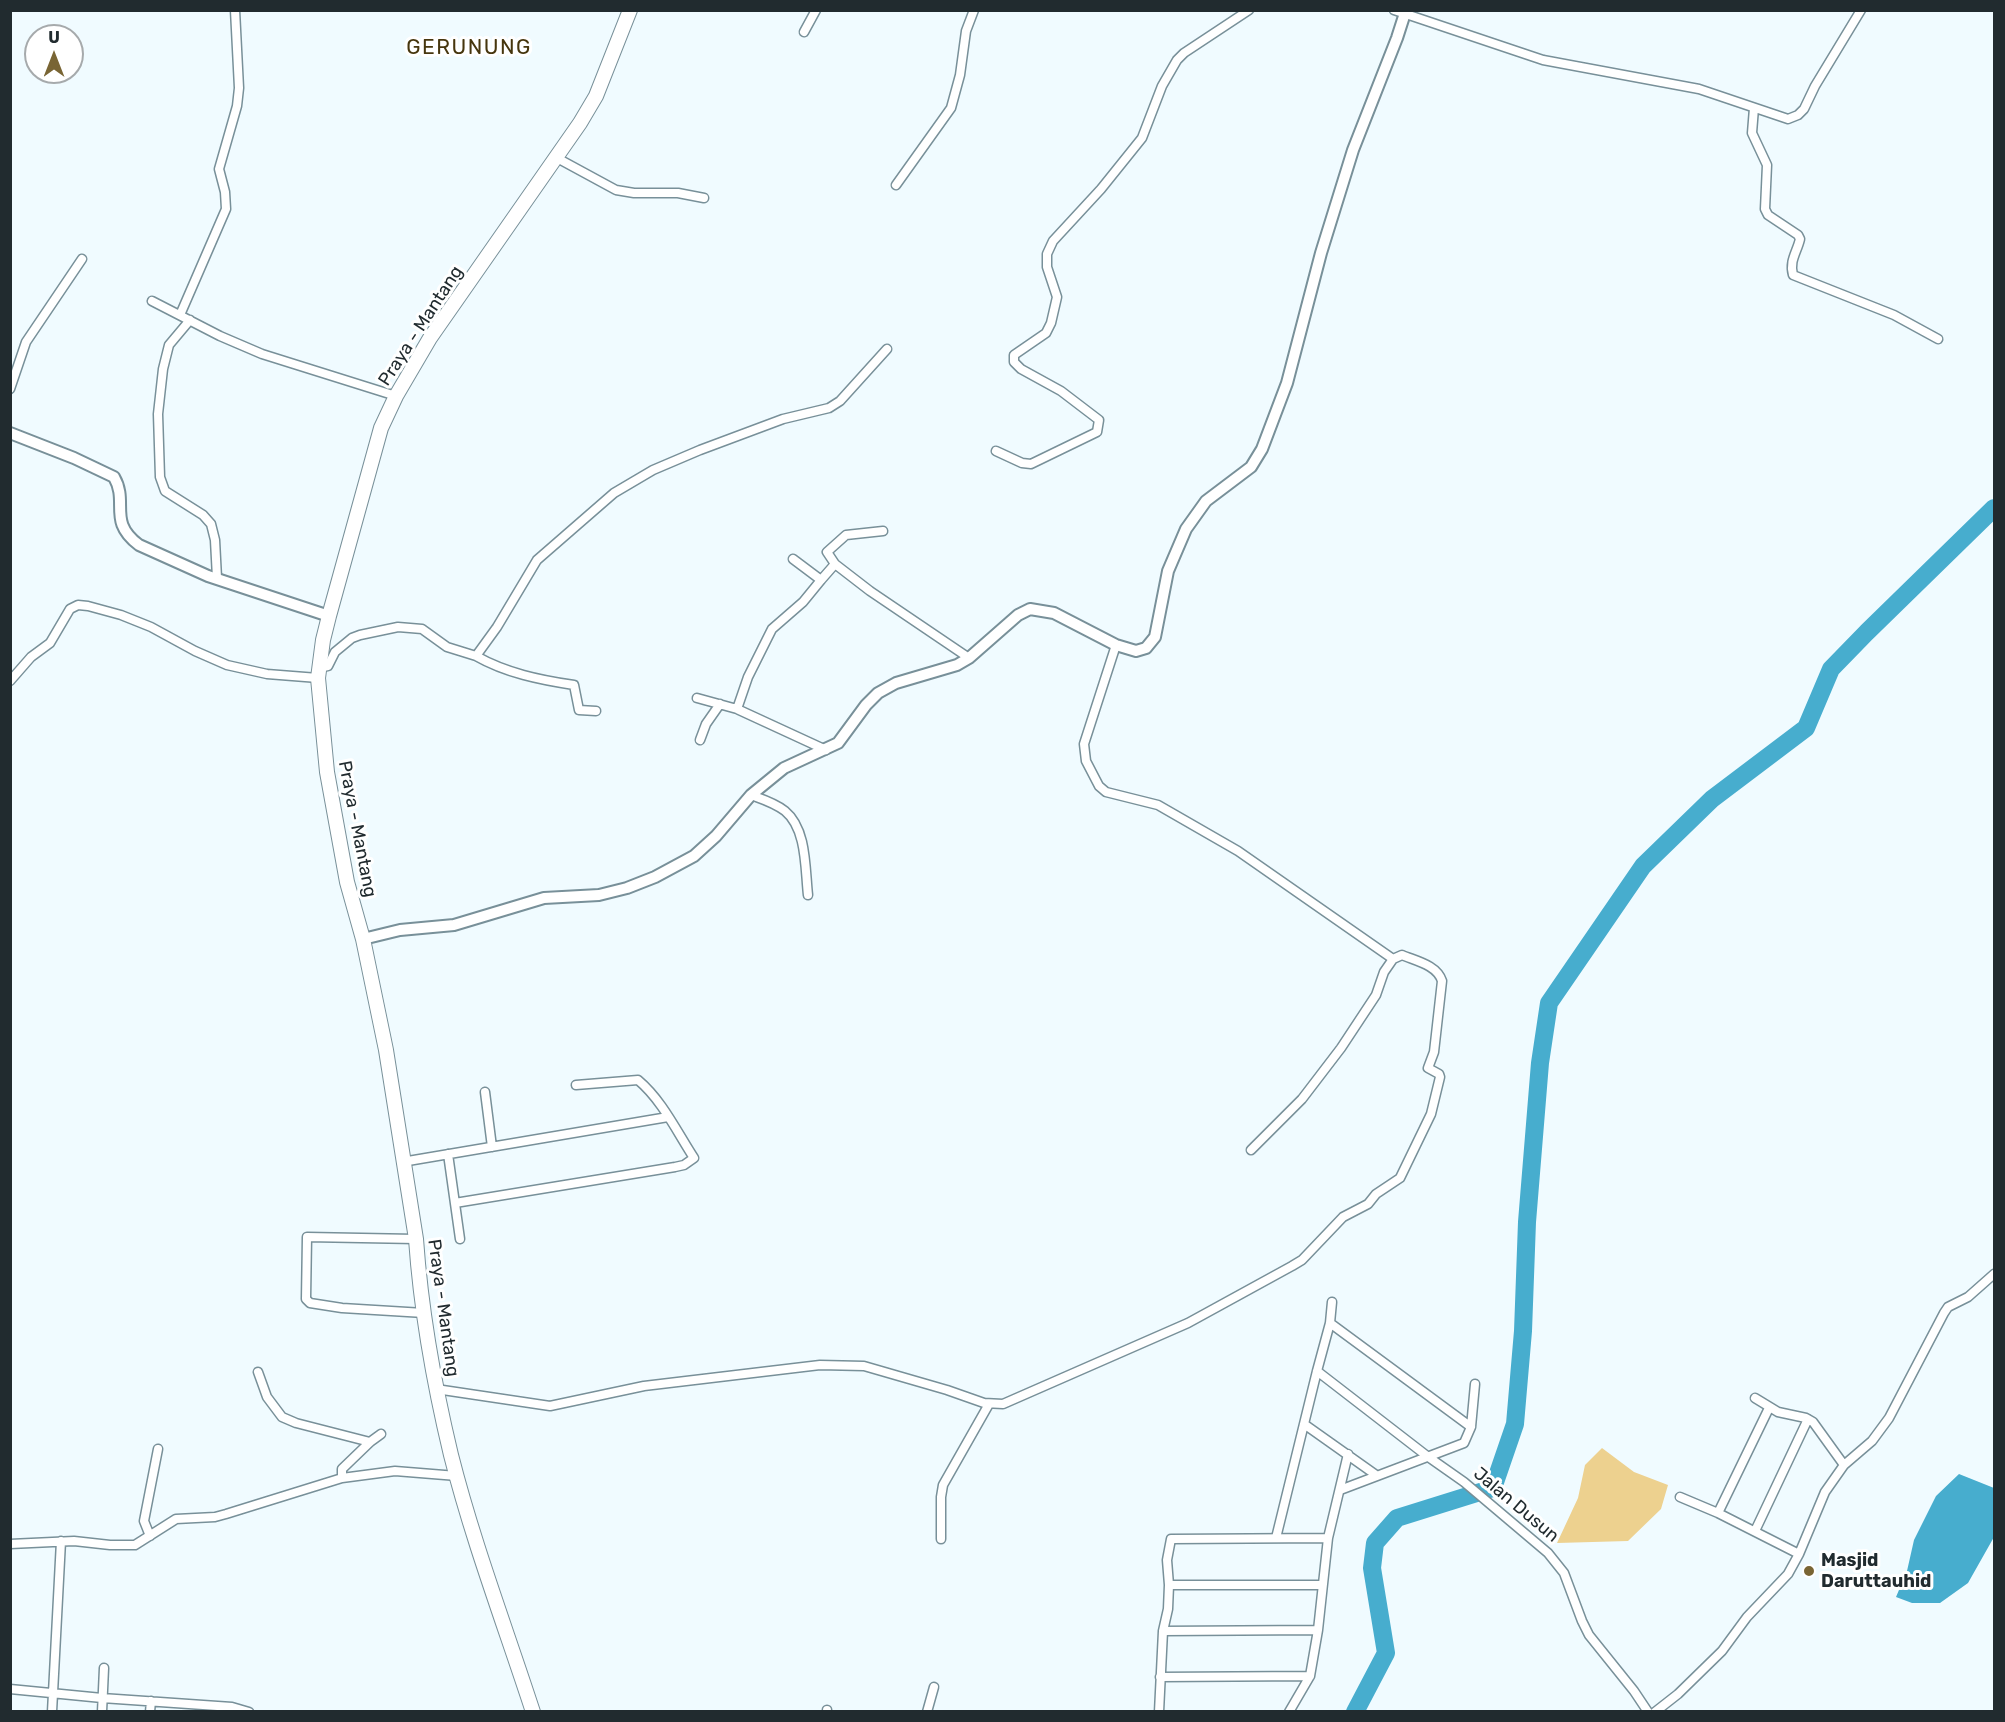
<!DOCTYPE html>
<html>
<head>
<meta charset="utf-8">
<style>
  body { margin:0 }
  #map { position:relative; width:2005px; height:1722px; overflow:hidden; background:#f0fbff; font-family:Rubik,sans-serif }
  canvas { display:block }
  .frame { position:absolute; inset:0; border:12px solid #212b2f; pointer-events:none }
  .north { position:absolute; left:24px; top:24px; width:60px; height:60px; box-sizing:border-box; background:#fff; border:2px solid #a6aaac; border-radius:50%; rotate:0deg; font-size:16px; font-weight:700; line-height:24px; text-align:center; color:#212b2f }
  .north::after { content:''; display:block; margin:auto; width:21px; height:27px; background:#796534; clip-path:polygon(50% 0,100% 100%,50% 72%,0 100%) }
</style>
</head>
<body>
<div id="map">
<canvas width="2005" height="1722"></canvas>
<div class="frame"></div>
<div class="north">U</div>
</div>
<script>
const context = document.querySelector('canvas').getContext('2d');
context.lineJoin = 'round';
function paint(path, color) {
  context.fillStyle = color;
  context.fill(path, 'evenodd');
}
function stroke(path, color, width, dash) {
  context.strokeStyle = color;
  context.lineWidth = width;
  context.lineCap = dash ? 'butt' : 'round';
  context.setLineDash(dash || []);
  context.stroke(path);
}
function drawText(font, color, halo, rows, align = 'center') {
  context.font = font + ' Rubik,sans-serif';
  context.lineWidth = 6;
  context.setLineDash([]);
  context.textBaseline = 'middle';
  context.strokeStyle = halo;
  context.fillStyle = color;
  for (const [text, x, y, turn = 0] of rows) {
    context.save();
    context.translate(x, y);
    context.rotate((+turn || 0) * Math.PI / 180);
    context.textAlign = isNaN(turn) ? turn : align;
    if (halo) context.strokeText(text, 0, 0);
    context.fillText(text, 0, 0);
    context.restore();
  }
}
paint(new Path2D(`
  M1602,1448L1634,1472L1668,1485L1661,1509L1628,1541L1557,1543L1578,1498L1585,1465Z`), '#edd18f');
paint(new Path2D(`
  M1959,1474L1994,1488V1537L1968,1583L1940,1603H1912L1896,1597L1907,1571L1914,1540L1936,1496Z`), '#47adce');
stroke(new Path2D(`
  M1355,1712L1386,1653L1372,1568L1375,1543L1397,1518L1493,1488L1515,1424L1523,1331L1527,1222L1540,1063L1549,1003L1643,866L1712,799L1806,728L1831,669L1867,632L1994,508`), '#47adce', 18);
const minor = new Path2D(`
  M1394,10L1543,60L1699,89L1788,119L1798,115L1804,109L1815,86L1861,10
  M804,32L816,10
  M1754,108L1752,133L1767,165L1765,209L1768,215L1798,235L1800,239C1797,252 1789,261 1793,275L1894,315L1938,339
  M557,158L616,190L634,193H678L704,198
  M896,185L951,108L960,75L966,31L974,10
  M152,301L220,336L262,354L396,396
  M180,315L226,209L225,192L219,169L237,106L239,88L235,10
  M190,320L169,345L163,369L158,414L160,477L165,491L203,515L211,524L215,540L217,578
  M10,389L26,342L82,259
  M996,451L1022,463L1031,464L1097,432L1099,420L1061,391L1021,369L1014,362V355L1046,333L1051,323L1057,297L1047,267V254L1053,241L1101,189L1142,138L1162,86L1177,60L1184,53L1249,10
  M793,559L821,580L835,564L870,591L969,658
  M835,564L827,552L846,535L883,531
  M476,656C506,673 540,680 574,685L579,710L596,711
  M319,668L328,666L335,652L352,638L360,635L398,627L422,629L447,647L476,656L497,627L537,560L614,493L653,470L700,450L783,419L829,408L840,401L887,349
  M10,681L31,657L50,643L70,609L78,605L88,606L121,615L151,627L195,651L227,665L267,674L318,678
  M697,698L737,709L826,750
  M737,709L748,677L772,629L803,602L821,580
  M700,740L706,724L720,704
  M751,795C762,799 775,803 785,811C807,829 805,869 808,895
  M485,1092L492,1147
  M1251,1150L1302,1099L1341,1048L1376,995L1384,972L1393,959
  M448,1154L460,1239
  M402,1162L668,1117
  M455,1203L675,1167L684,1165L694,1158C677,1132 662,1100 638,1080L576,1085
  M416,1239L307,1237L306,1299L310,1303L342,1308L424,1313
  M1330,1323L1471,1427
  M1317,1371L1427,1456L1464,1482L1548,1553L1564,1573L1582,1621L1589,1635L1634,1691L1648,1712
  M258,1372L267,1397L282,1417L296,1423L370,1442
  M436,1389L550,1406L644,1386L820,1365L864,1366L947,1390L984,1403L1003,1404L1188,1323L1292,1266L1302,1260L1343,1217L1368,1204L1376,1194L1400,1178L1431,1114L1440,1077L1439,1074L1428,1068L1434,1052L1442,981C1437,965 1416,961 1402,955L1393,959L1238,851L1158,805L1106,792L1099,786L1086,761L1084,744L1116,645
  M1755,1398L1778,1412L1806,1418L1813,1422L1844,1465
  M1304,1424L1376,1475
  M342,1478V1469L370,1442L381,1434
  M1340,1490L1464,1443L1471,1427L1475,1384
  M1680,1497L1718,1513L1799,1554
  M1718,1513L1769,1408
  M1755,1531L1808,1419
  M150,1536L144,1521L158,1449
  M1276,1538L1317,1371L1330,1323L1332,1302
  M941,1539V1497L943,1485L989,1404
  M10,1544L74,1541L110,1545H135L176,1519L215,1517L226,1514L342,1478L395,1471L457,1476
  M1169,1585H1322
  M1163,1631L1318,1630
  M1160,1677L1310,1676
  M10,1689L102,1698L232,1707L249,1712
  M52,1712L61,1541
  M102,1712L104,1668
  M150,1712L151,1701
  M827,1712V1710
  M927,1712L934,1687
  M1159,1712L1163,1631L1168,1609L1169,1585L1167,1560L1171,1539L1328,1538
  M1289,1712L1310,1676L1318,1630L1328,1538L1348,1454
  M1655,1712L1678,1694L1722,1651L1747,1617L1788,1574L1799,1554L1825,1492L1844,1465L1872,1441L1889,1418L1944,1313L1948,1307L1968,1297L1994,1274`);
const tertiary = new Path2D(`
  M10,433L74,458L114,477C129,503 107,521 139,545L208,576L329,616
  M363,939L400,930L454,925L544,898L599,895L627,888L655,877L694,856L716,836L751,795L784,768L838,743L866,705L878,693L896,683L957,665L969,658L1018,615L1030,609L1054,613L1116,645L1136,651L1146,648L1155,637L1168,571L1186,529L1206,501L1251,467L1262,449L1287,383L1321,253L1353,150L1397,38L1406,10`);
const primary = new Path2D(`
  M533,1712C505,1626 473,1542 451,1455C434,1384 421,1311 416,1239L386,1050L363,939L347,882L327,772L318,678L323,640L329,616L381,428L396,396L430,338L580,123L596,96L630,10`);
stroke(minor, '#789099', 11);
stroke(tertiary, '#789099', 14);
stroke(primary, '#789099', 16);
stroke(minor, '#fff', 8);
stroke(tertiary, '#fff', 10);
stroke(primary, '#fff', 14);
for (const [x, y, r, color] of [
  [1809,1571,6,"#796534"]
]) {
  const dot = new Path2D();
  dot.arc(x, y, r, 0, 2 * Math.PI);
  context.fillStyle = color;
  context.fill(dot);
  stroke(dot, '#fff', 2);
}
drawText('18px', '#212b2f', '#fff', [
  ["Praya - Mantang",421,326,-57],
  ["Praya - Mantang",357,829,79],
  ["Praya - Mantang",443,1308,82],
  ["Jalan Dusun",1516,1505,40]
]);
drawText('bold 18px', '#212b2f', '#fff', [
  ["Masjid",1821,1561],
  ["Daruttauhid",1821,1582]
], 'left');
context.letterSpacing = '1.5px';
drawText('21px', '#46360e', '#fff', [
  ["GERUNUNG",469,48]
]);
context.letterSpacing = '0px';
</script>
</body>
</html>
